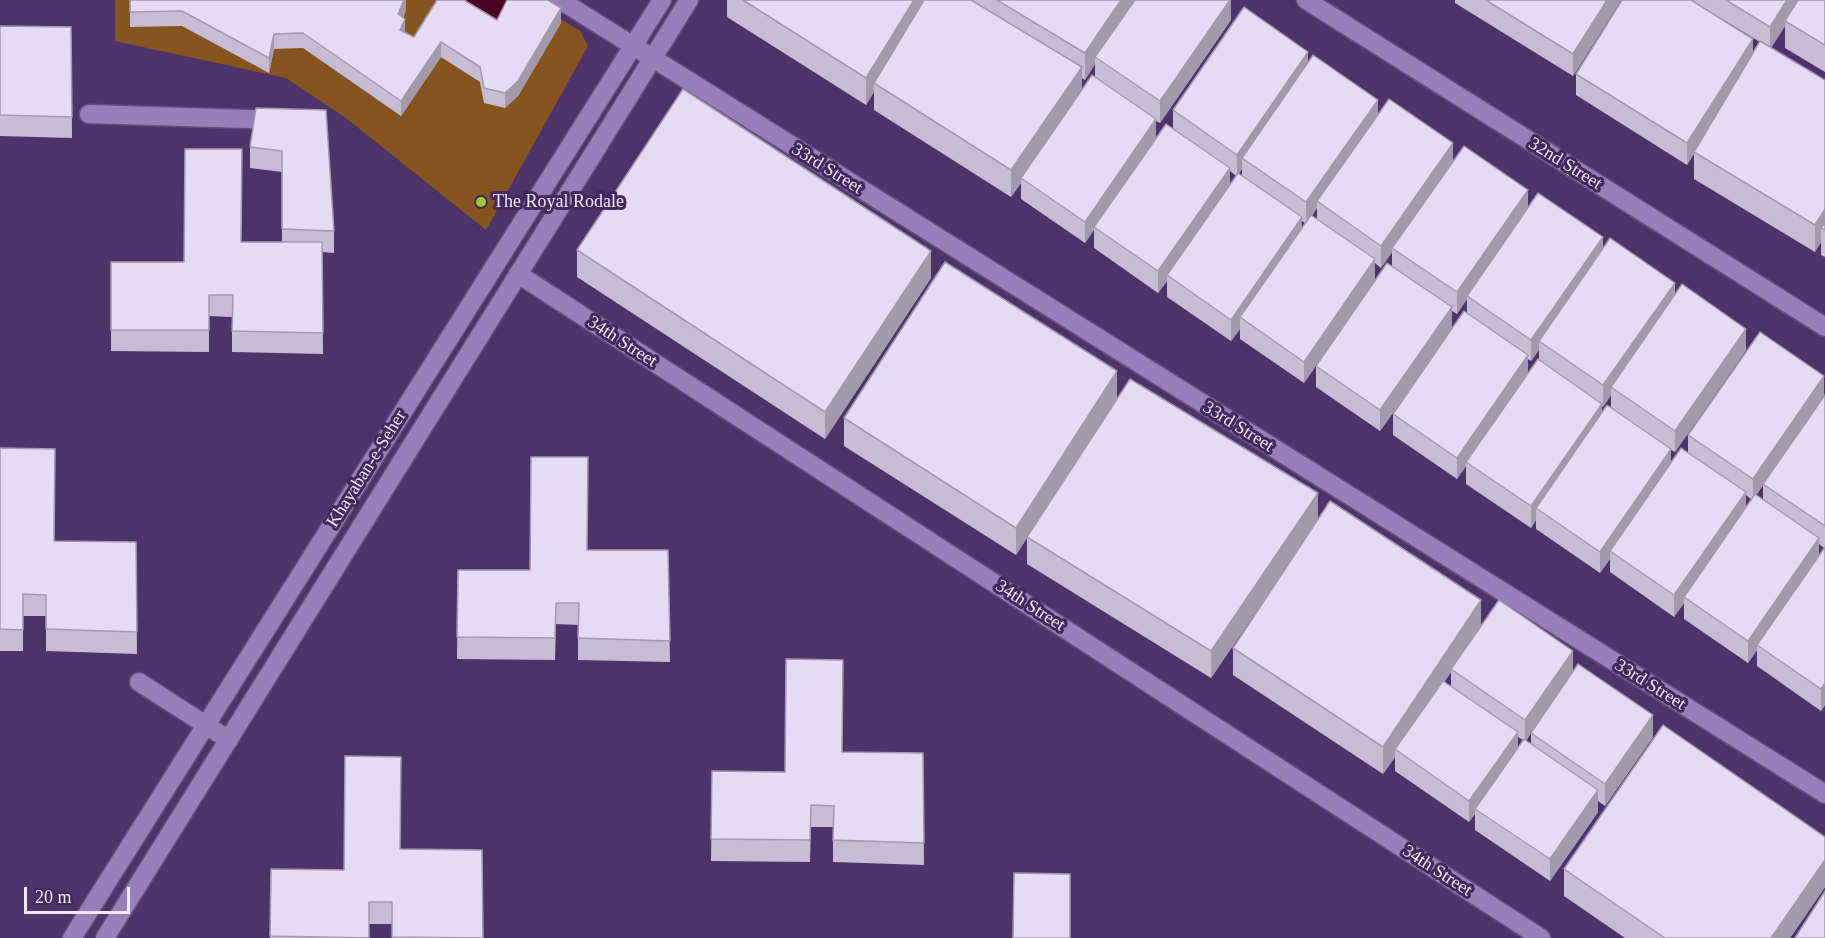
<!DOCTYPE html>
<html>
<head>
<meta charset="utf-8">
<style>
  body { margin:0 }
  #map { position:relative; width:1825px; height:938px; overflow:hidden; background:#4e336a; font-family:"Times New Roman",serif }
  canvas { display:block }
  .scale { position:absolute; left:24px; top:887px; width:106px; height:27px; box-sizing:border-box; border:3px solid #f0e7fb; border-top:0; padding-left:8px; font-size:18px; line-height:21px; white-space:nowrap; color:#f0e7fb; -webkit-text-stroke:4px #43285e; paint-order:stroke }
</style>
</head>
<body>
<div id="map">
<canvas width="1825" height="938"></canvas>
<div class="scale">20 m</div>
</div>
<script>
const context = document.querySelector('canvas').getContext('2d');
context.lineJoin = 'round';
function paint(path, color) {
  context.fillStyle = color;
  context.fill(path, 'evenodd');
}
function stroke(path, color, width, dash) {
  context.strokeStyle = color;
  context.lineWidth = width;
  context.lineCap = dash ? 'butt' : 'round';
  context.setLineDash(dash || []);
  context.stroke(path);
}
function drawText(font, color, halo, rows, align = 'center') {
  context.font = font + ' "Times New Roman",serif';
  context.lineWidth = 6;
  context.setLineDash([]);
  context.textBaseline = 'middle';
  context.strokeStyle = halo;
  context.fillStyle = color;
  for (const [text, x, y, turn = 0] of rows) {
    context.save();
    context.translate(x, y);
    context.rotate((+turn || 0) * Math.PI / 180);
    context.textAlign = isNaN(turn) ? turn : align;
    if (halo) context.strokeText(text, 0, 0);
    context.fillText(text, 0, 0);
    context.restore();
  }
}
paint(new Path2D(`
  M115,0H531L580,31L588,46L486,230L346,118L286,78L115,41Z`), '#86551f');
paint(new Path2D(`
  M440,0H514L497,35Z`), '#49021e');
const lane = new Path2D(`
  M89,114L279,120
  M139,682L229,740`);
const street = new Path2D(`
  M560,0L1825,794
  M1306,0L1825,327
  M518,274L1541,938`);
const secondary = new Path2D(`
  M72,938L662,0
  M105,938L689,0`);
stroke(lane, '#644e7a', 21);
stroke(street, '#644e7a', 21);
stroke(secondary, '#644e7a', 21);
stroke(lane, '#9a7ebb', 18);
stroke(street, '#9a7ebb', 18);
stroke(secondary, '#9a7ebb', 18);
paint(new Path2D(`
  M130,0H406V10L403,18L405,33L414,37L497,20L561,23L518,96L505,108L484,103L480,82L441,57L401,116L303,48L274,49L269,73L182,26L130,27Z
  M727,0H1231V20L1160,123L1156,121V138L1173,129V110L1308,62L1378,115L1528,207L1603,249L1675,295L1746,350L1675,452L1671,450V462L1688,453V435L1824,396L1825,395V705L1821,711L1757,666V650L1748,663L1684,619V603L1674,617L1610,572V559L1600,573L1536,529V520L1531,528L1466,484V466L1457,479L1393,435V414L1420,375L1380,431L1316,387V366L1392,266V252L1381,268L1375,263V281L1304,383L1240,339V329L1231,341L1167,297V281L1158,293L1094,248V230L1085,243L1021,199V183L1011,197L874,110V92L866,105L727,17ZM1095,64V77L1082,89V78L1085,80ZM1242,169V176L1239,173ZM1230,171L1236,176L1230,185ZM1317,208V219L1312,216ZM1302,221L1305,223L1302,228ZM1467,299V312L1452,329V311L1457,314ZM1539,350V360L1528,373V359L1531,361ZM1611,395V407L1602,413V406L1603,407ZM1763,485V500L1756,495ZM1746,495L1751,499L1746,507ZM1819,544L1824,548L1819,555Z
  M1455,0H1621L1573,76L1455,3Z
  M1691,0H1825V72L1785,48V26L1771,48L1825,80V257L1821,255V242L1815,252L1694,179V153L1687,165L1576,95V74L1753,54L1760,42Z
  M0,26L71,27L72,138L0,136Z
  M256,108L334,231V253L322,252L323,354L232,352V317L209,316V352L111,351V262H184L241,242H282V172L250,168V147Z
  M577,250L931,278L825,439L577,277Z
  M1117,398L1318,519L1481,626L1573,672L1653,737L1605,806L1598,801V812L1550,881L1475,830V814L1469,822L1395,771V757L1383,774L1233,675V648L1281,575L1211,678L1027,564V538L1016,555L844,446V418ZM1451,672V686L1444,682ZM1537,724L1531,733V744L1526,741ZM1518,737L1523,740L1518,748Z
  M0,448L54,541L136,542L137,654L46,651V616H23V651H0Z
  M587,550H668L670,662L578,660V625L556,624L555,660L457,659L458,570H530Z
  M842,752L923,753L924,865L833,862V827H811L810,862L711,861L712,771L785,772Z
  M1825,837V887L1790,938H1625L1564,896V869Z
  M401,849L483,938H392V924H369V938H270L271,869L344,870Z`), '#c6bcd3');
paint(new Path2D(`
  M404,0H406V10L398,30V14Z
  M914,0H929L874,83V92L866,105V78Z
  M1121,0H1140L1095,57V64L1085,80V53Z
  M1230,0H1231V20L1160,123V101Z
  M1607,0H1621L1573,76V54Z
  M1787,0H1801L1785,21V26L1770,49V27Z
  M561,8V23L518,96L505,108V93Z
  M405,19V34L400,30Z
  M274,34V49L269,73V58Z
  M1753,39V60L1687,165V143Z
  M441,42V57L401,116V101Z
  M1308,52V73L1242,158V169L1237,176V155Z
  M1082,67V94L1021,178V183L1011,197V170Z
  M1378,100V121L1317,201V208L1306,224V202Z
  M1156,119V141L1094,227V230L1085,243V222Z
  M1453,143V165L1392,248V252L1381,268V246Z
  M1230,168V190L1167,275V281L1158,293V271Z
  M1528,190V212L1467,296V299L1457,314V292Z
  M1825,209V230L1821,228V242L1815,252V225Z
  M1302,217V239L1240,317V329L1231,341V320Z
  M1603,237V259L1539,341V350L1531,361V340Z
  M931,251V278L825,439V412Z
  M1375,259V281L1304,383V362Z
  M1675,283V304L1611,387V395L1603,407V385Z
  M1452,307V329L1380,431V410Z
  M1746,329V350L1675,452V431Z
  M1528,355V376L1466,462V466L1457,479V458Z
  M1117,371V398L1016,555V528Z
  M1824,376V398L1753,500V479Z
  M1602,404V425L1536,508V520L1531,528V506Z
  M1671,449V470L1610,551V559L1600,573V552Z
  M1746,492V514L1684,597V603L1674,617V595Z
  M1318,493V520L1211,678V651Z
  M1819,538V560L1757,645V650L1748,663V641Z
  M1481,600V627L1451,669V672L1398,752L1395,749V757L1383,774V747Z
  M1573,651V673L1525,742V720Z
  M1825,683V705L1821,711V689Z
  M1653,715V737L1605,806V784Z
  M1518,732V753L1475,809V814L1469,822V801Z
  M1598,790V812L1550,881V859Z
  M1825,860V887L1790,938H1771Z`), '#a199ac');
const building = new Path2D(`
  M130,0H404L398,14L405,19L400,30L414,37L437,0H464L497,20L507,0H548L561,8L518,81L505,93L484,88L480,67L441,42L401,101L303,33L274,34L269,58L182,11L130,12Z
  M743,0H914L866,78Z
  M924,0H971L1082,67L1011,170L874,83Z
  M997,0H1121L1085,53Z
  M1135,0H1230L1160,101L1095,57Z
  M1486,0H1607L1573,54Z
  M1622,0H1691L1753,39L1687,143L1576,74Z
  M1726,0H1787L1770,27Z
  M1798,0H1825V45L1785,21Z
  M1244,7L1308,52L1237,155L1173,110Z
  M0,26L71,27L72,117L0,115Z
  M1760,41L1825,80V209L1815,225L1694,152Z
  M1313,55L1378,100L1306,202L1242,158Z
  M1092,75L1156,119L1085,222L1021,178Z
  M683,89L931,251L825,412L577,250Z
  M1389,99L1453,143L1381,246L1317,201Z
  M256,108L326,110L334,231L282,229V151L250,147Z
  M1166,124L1230,168L1158,271L1094,227Z
  M1464,146L1528,190L1457,292L1392,248Z
  M185,149H242L241,242H322L323,333L232,331L233,295H209V330H111V262H184Z
  M1238,173L1302,217L1231,320L1167,275Z
  M1538,193L1603,237L1531,340L1467,296Z
  M1311,215L1375,259L1304,362L1240,317Z
  M1825,223V230L1821,228Z
  M1610,238L1675,283L1603,385L1539,341Z
  M945,262L1117,371L1016,528L844,418Z
  M1387,263L1452,307L1380,410L1316,366Z
  M1682,284L1746,329L1675,431L1611,387Z
  M1464,311L1528,355L1457,458L1393,414Z
  M1760,332L1824,376L1753,479L1688,435Z
  M1538,359L1602,404L1531,506L1466,462Z
  M1130,379L1318,493L1211,651L1027,537Z
  M1825,395V526L1763,484Z
  M1607,405L1671,449L1600,552L1536,508Z
  M0,448L55,449L54,541L136,542L137,632L46,629V595L23,594V630L0,629Z
  M1681,448L1746,492L1674,595L1610,551Z
  M531,457H588L587,550H668L670,641L578,638L579,603H556L555,638L457,637L458,570H530Z
  M1755,494L1819,538L1748,641L1684,597Z
  M1330,501L1481,600L1383,747L1233,648Z
  M1825,547V683L1821,689L1757,645Z
  M1499,600L1573,651L1525,720L1451,669Z
  M786,659L843,660L842,752L923,753L924,843L833,840L834,806L811,805L810,840L711,839L712,771L785,772Z
  M1578,664L1653,715L1605,784L1531,733Z
  M1443,681L1518,732L1469,801L1395,749Z
  M1663,725L1825,837V860L1771,938H1665L1564,869Z
  M1524,739L1598,790L1550,859L1475,809Z
  M345,756L401,757L400,849L482,850L483,938L392,937V902H369V938L270,936L271,869L344,870Z
  M1014,873L1070,874V938H1013Z
  M1825,891V938H1795Z`);
paint(building, '#e6dbf5');
stroke(building, '#a199ac', 1.5);
for (const [x, y, r, color] of [
  [481,202,6,"#9eca2f"]
]) {
  const dot = new Path2D();
  dot.arc(x, y, r, 0, 2 * Math.PI);
  context.fillStyle = color;
  context.fill(dot);
  stroke(dot, '#43285e', 2);
}
drawText('18px', '#f0e7fb', '#43285e', [
  ["32nd Street",1565,164,32],
  ["33rd Street",827,169,32],
  ["34th Street",622,342,33],
  ["33rd Street",1238,427,32],
  ["Khayaban-e-Seher",367,469,-58],
  ["34th Street",1030,606,33],
  ["33rd Street",1650,685,32],
  ["34th Street",1437,871,33]
]);
drawText('18px', '#f0e7fb', '#43285e', [
  ["The Royal Rodale",493,202]
], 'left');
</script>
</body>
</html>
